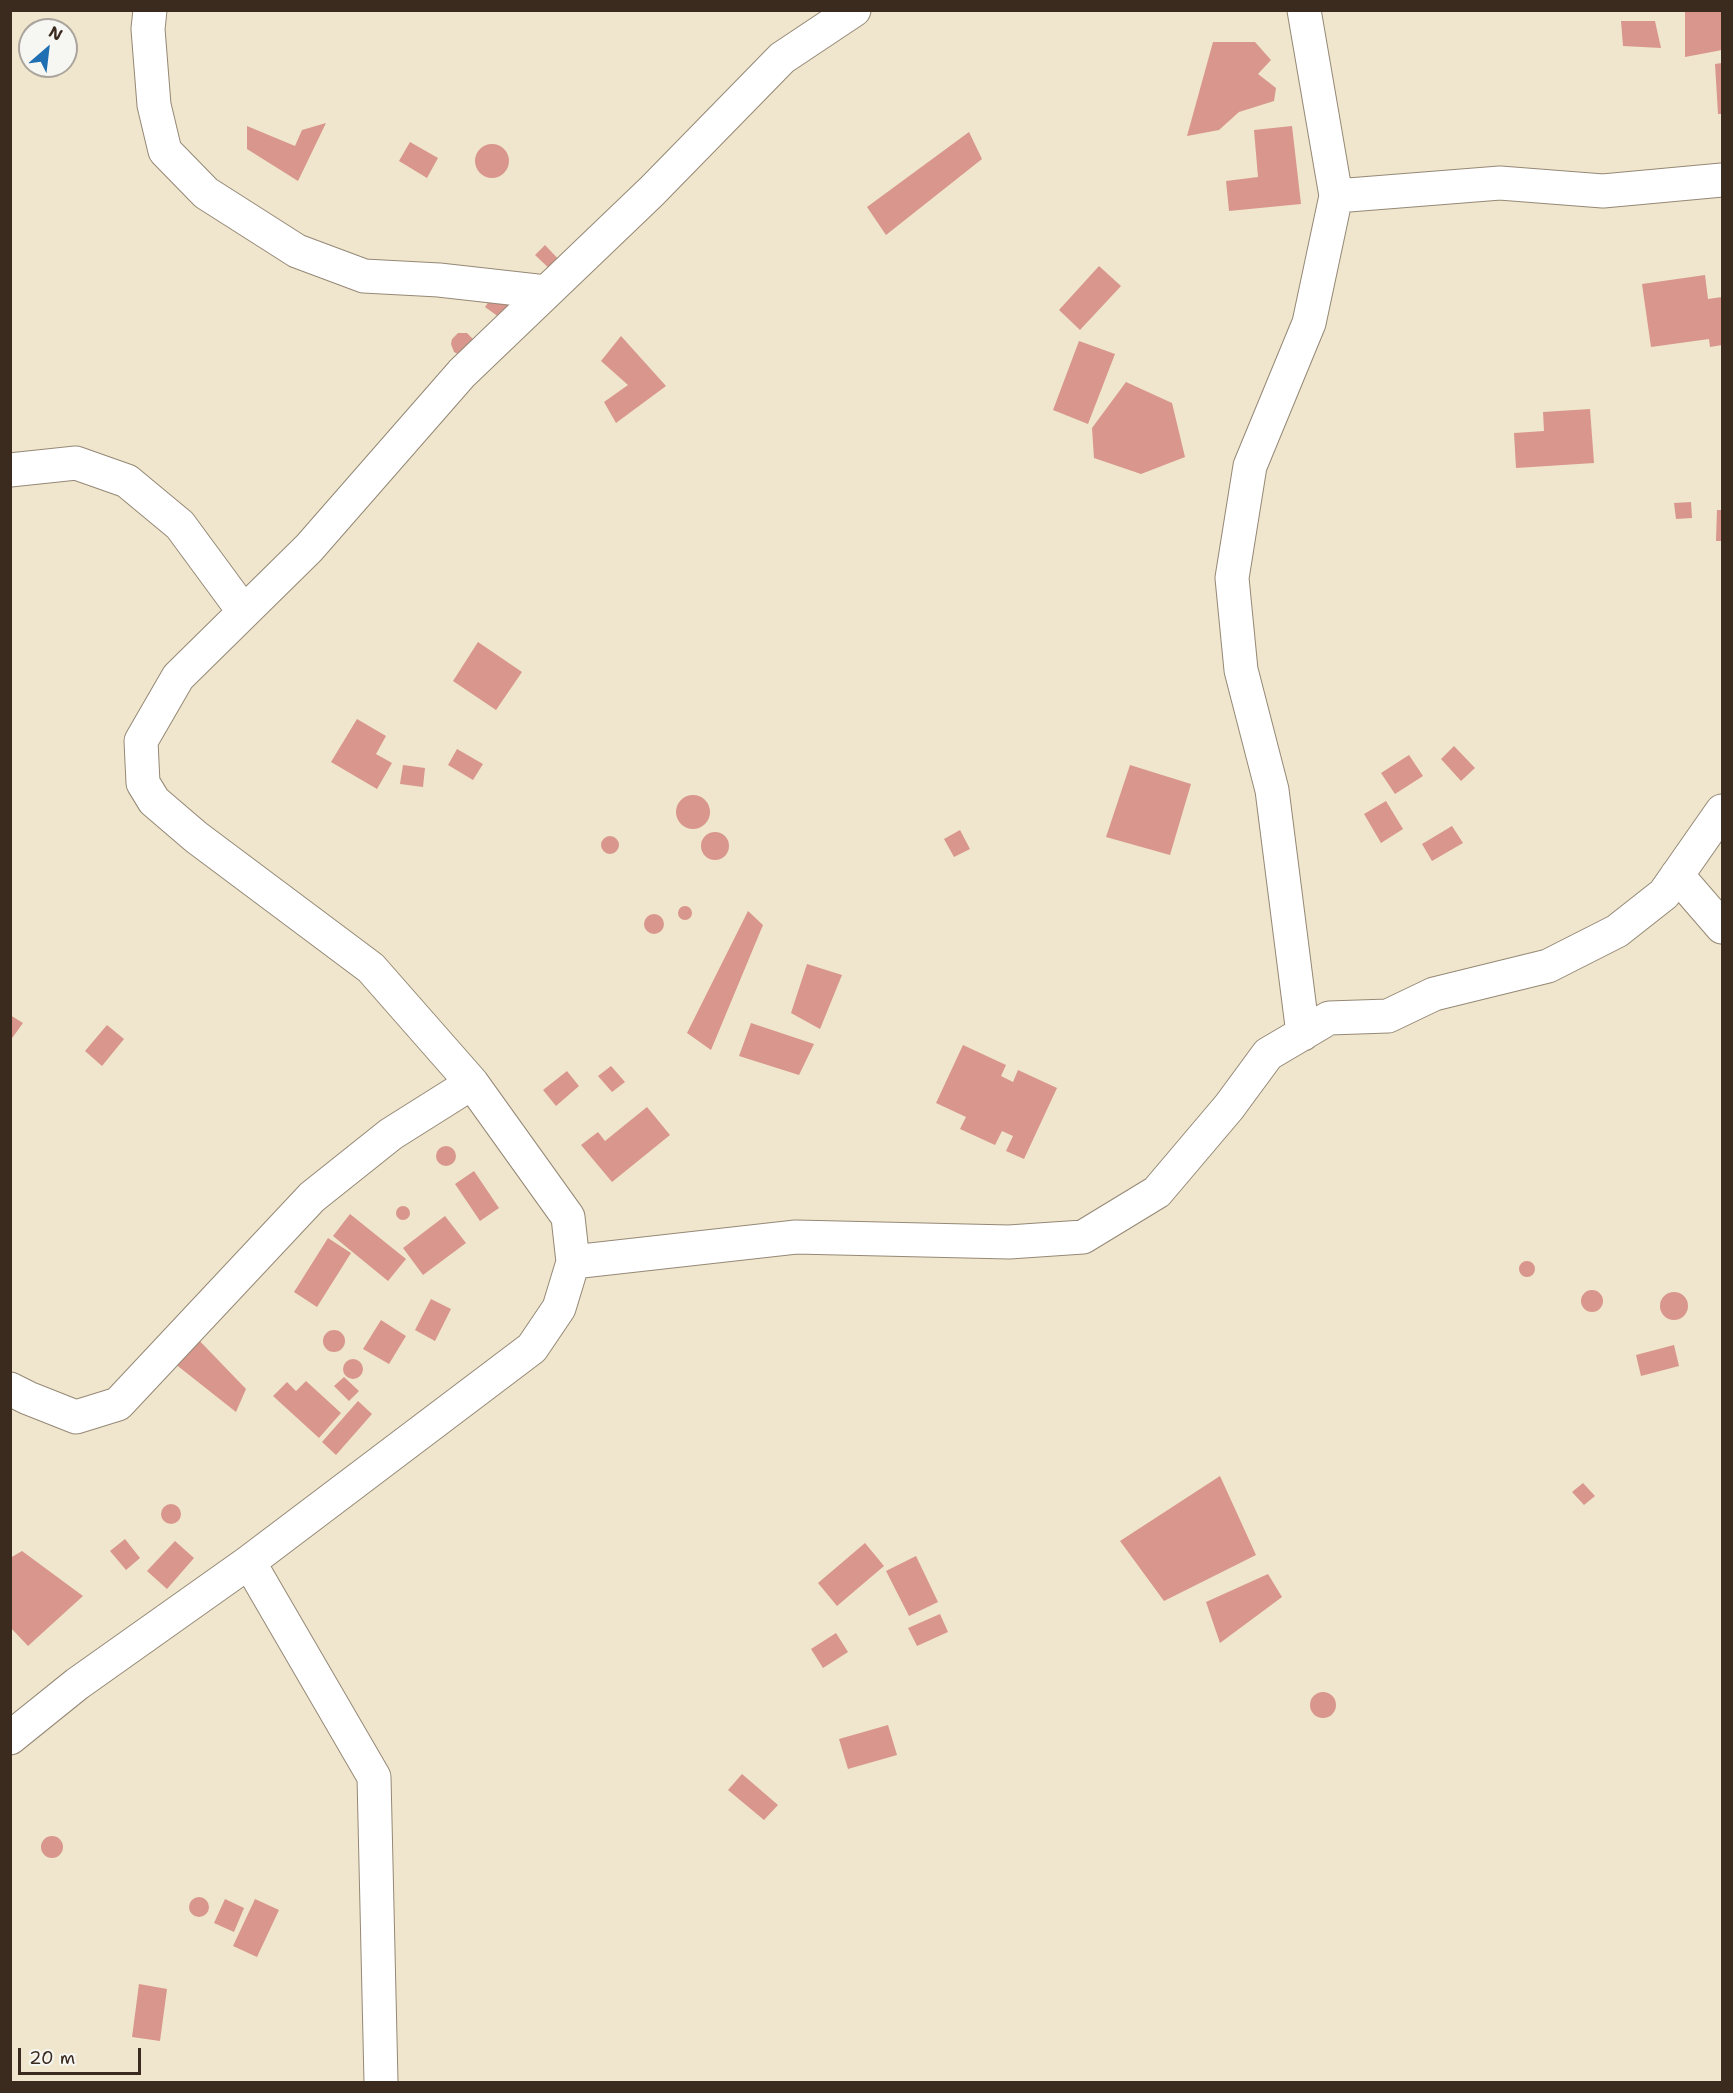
<!DOCTYPE html>
<html>
<head>
<meta charset="utf-8">
<style>
  body { margin:0 }
  #map { position:relative; width:1733px; height:2093px; overflow:hidden; background:#efe6cd; font-family:"Shantell Sans",sans-serif }
  canvas { display:block }
  .frame { position:absolute; inset:0; border:12px solid #3b2a1e; pointer-events:none }
  .north { position:absolute; left:18px; top:18px; width:60px; height:60px; box-sizing:border-box; background:#f6f6f2; border:2px solid #aba49d; border-radius:50%; rotate:28deg; font-size:16px; font-weight:700; line-height:24px; text-align:center; color:#3b2a1e }
  .north::after { content:''; display:block; margin:auto; width:21px; height:27px; background:#1f6fb2; clip-path:polygon(50% 0,100% 100%,50% 72%,0 100%) }
  .scale { position:absolute; left:18px; top:2048px; width:123px; height:27px; box-sizing:border-box; border:3px solid #3b2a1e; border-top:0; padding-left:8px; font-size:18px; line-height:21px; white-space:nowrap; color:#3b2a1e; -webkit-text-stroke:4px #f6f6f2; paint-order:stroke }
</style>
</head>
<body>
<div id="map">
<canvas width="1733" height="2093"></canvas>
<div class="frame"></div>
<div class="north">N</div>
<div class="scale">20 m</div>
</div>
<script>
const context = document.querySelector('canvas').getContext('2d');
context.lineJoin = 'round';
function paint(path, color) {
  context.fillStyle = color;
  context.fill(path, 'evenodd');
}
function stroke(path, color, width, dash) {
  context.strokeStyle = color;
  context.lineWidth = width;
  context.lineCap = dash ? 'butt' : 'round';
  context.setLineDash(dash || []);
  context.stroke(path);
}
paint(new Path2D(`
  M1685,10H1722V50L1685,57Z
  M1621,21H1655L1661,48L1623,46Z
  M1213,42H1255L1271,60L1258,74L1276,88L1274,101L1239,112L1219,130L1187,136Z
  M1722,63V114H1718L1715,64Z
  M326,123L298,181L247,149V126L295,146L302,130Z
  M1292,126L1301,204L1229,211L1226,181L1258,177L1254,130Z
  M969,132L982,159L886,235L867,207Z
  M410,142L438,158L427,178L399,161Z
  M475 161a17 17 0 1 1 34 0a17 17 0 1 1-34 0Z
  M545,245L562,263L553,272L535,255Z
  M1099,266L1121,286L1080,330L1059,310Z
  M1705,275L1708,299L1722,297V345L1710,347L1709,339L1651,347L1642,284Z
  M499,287L525,306L510,325L485,307Z
  M458,333H467L474,340L462,356L454,352L451,344L452,339Z
  M621,336L666,386L616,423L604,402L628,385L601,361Z
  M1079,341L1115,354L1088,424L1053,410Z
  M1126,382L1172,403L1185,457L1141,474L1094,458L1092,428Z
  M1590,409L1594,463L1516,468L1514,433L1544,431L1543,412Z
  M1691,502L1692,518L1676,519L1674,503Z
  M1717,510H1722V541H1716Z
  M478,642L522,672L496,710L453,681Z
  M357,719L386,736L376,754L392,763L377,789L331,762Z
  M1454,746L1475,768L1461,781L1441,759Z
  M457,749L483,764L473,780L448,765Z
  M1409,755L1423,776L1395,794L1381,773Z
  M403,765L425,768L423,787L400,784Z
  M1130,765L1191,784L1170,855L1106,837Z
  M676 812a17 17 0 1 1 34 0a17 17 0 1 1-34 0Z
  M1386,801L1403,829L1381,843L1364,814Z
  M1452,826L1463,843L1432,861L1422,844Z
  M960,830L970,849L954,857L944,839Z
  M701 846a14 14 0 1 1 28 0a14 14 0 1 1-28 0Z
  M601 845a9 9 0 1 1 18 0a9 9 0 1 1-18 0Z
  M678 913a7 7 0 1 1 14 0a7 7 0 1 1-14 0Z
  M748,911L763,925L711,1050L687,1033Z
  M644 924a10 10 0 1 1 20 0a10 10 0 1 1-20 0Z
  M807,964L842,975L820,1029L791,1013Z
  M10,1015L23,1023L10,1041Z
  M751,1023L814,1044L799,1075L739,1056Z
  M107,1025L124,1039L102,1066L85,1051Z
  M963,1045L1006,1065L1001,1076L1013,1082L1018,1070L1057,1088L1024,1159L1006,1151L1013,1136L1002,1131L995,1145L960,1129L966,1117L936,1103Z
  M611,1066L625,1082L612,1092L598,1076Z
  M567,1071L579,1086L556,1106L543,1090Z
  M647,1107L670,1135L612,1182L581,1145L598,1132L605,1141Z
  M436 1156a10 10 0 1 1 20 0a10 10 0 1 1-20 0Z
  M474,1171L499,1208L480,1221L455,1184Z
  M396 1213a7 7 0 1 1 14 0a7 7 0 1 1-14 0Z
  M350,1214L406,1259L388,1281L333,1236Z
  M445,1216L466,1243L423,1275L403,1248Z
  M328,1238L351,1253L317,1307L294,1292Z
  M1519 1269a8 8 0 1 1 16 0a8 8 0 1 1-16 0Z
  M1581 1301a11 11 0 1 1 22 0a11 11 0 1 1-22 0Z
  M1660 1306a14 14 0 1 1 28 0a14 14 0 1 1-28 0Z
  M431,1299L451,1309L435,1341L415,1330Z
  M381,1320L406,1336L389,1364L363,1349Z
  M323 1341a11 11 0 1 1 22 0a11 11 0 1 1-22 0Z
  M193,1334L246,1389L236,1412L174,1363Z
  M1674,1345L1679,1366L1641,1376L1636,1355Z
  M343 1369a10 10 0 1 1 20 0a10 10 0 1 1-20 0Z
  M344,1377L359,1391L349,1401L334,1386Z
  M306,1381L341,1413L319,1438L273,1396L287,1382L296,1391Z
  M358,1401L372,1414L336,1455L322,1442Z
  M1220,1476L1256,1555L1164,1601L1120,1541Z
  M1583,1483L1595,1496L1584,1505L1572,1492Z
  M161 1514a10 10 0 1 1 20 0a10 10 0 1 1-20 0Z
  M125,1539L140,1558L126,1570L110,1551Z
  M175,1541L194,1558L167,1589L147,1571Z
  M865,1543L884,1566L837,1606L818,1583Z
  M22,1551L83,1596L28,1646L10,1627V1558Z
  M916,1556L938,1602L909,1616L886,1571Z
  M1268,1574L1282,1597L1220,1643L1206,1602Z
  M940,1614L948,1632L917,1646L908,1628Z
  M836,1633L848,1652L823,1668L811,1649Z
  M1310 1705a13 13 0 1 1 26 0a13 13 0 1 1-26 0Z
  M888,1725L897,1755L848,1769L839,1739Z
  M742,1774L778,1805L764,1820L728,1790Z
  M41 1847a11 11 0 1 1 22 0a11 11 0 1 1-22 0Z
  M189 1907a10 10 0 1 1 20 0a10 10 0 1 1-20 0Z
  M225,1899L244,1908L234,1932L214,1923Z
  M255,1899L279,1910L257,1957L233,1946Z
  M139,1984L167,1989L160,2041L132,2037Z`), '#d9968c');
const minor = new Path2D(`
  M150,10L148,29L154,105L165,151L206,193L297,251L364,276L439,280L546,292
  M1336,196L1500,183L1603,191L1722,180
  M10,470L76,463L127,481L180,525L244,612
  M1677,875L1722,927
  M1303,1034L1272,790L1241,670L1232,578L1250,466L1309,323L1336,196L1304,10
  M573,1262L796,1237L1009,1242L1083,1237L1157,1192L1229,1107L1268,1054L1329,1018L1388,1016L1434,994L1548,966L1617,931L1664,894L1722,811
  M10,1389L28,1398L76,1417L118,1404L312,1197L391,1134L472,1083
  M249,1562L374,1777L381,2082
  M10,1738L77,1684L249,1562L532,1348L559,1308L573,1262L568,1217L472,1083L371,968L196,837L154,801L143,783L141,741L178,677L309,548L462,373L652,191L782,58L854,10`);
stroke(minor, '#958876', 35);
stroke(minor, '#fff', 33);
</script>
</body>
</html>
